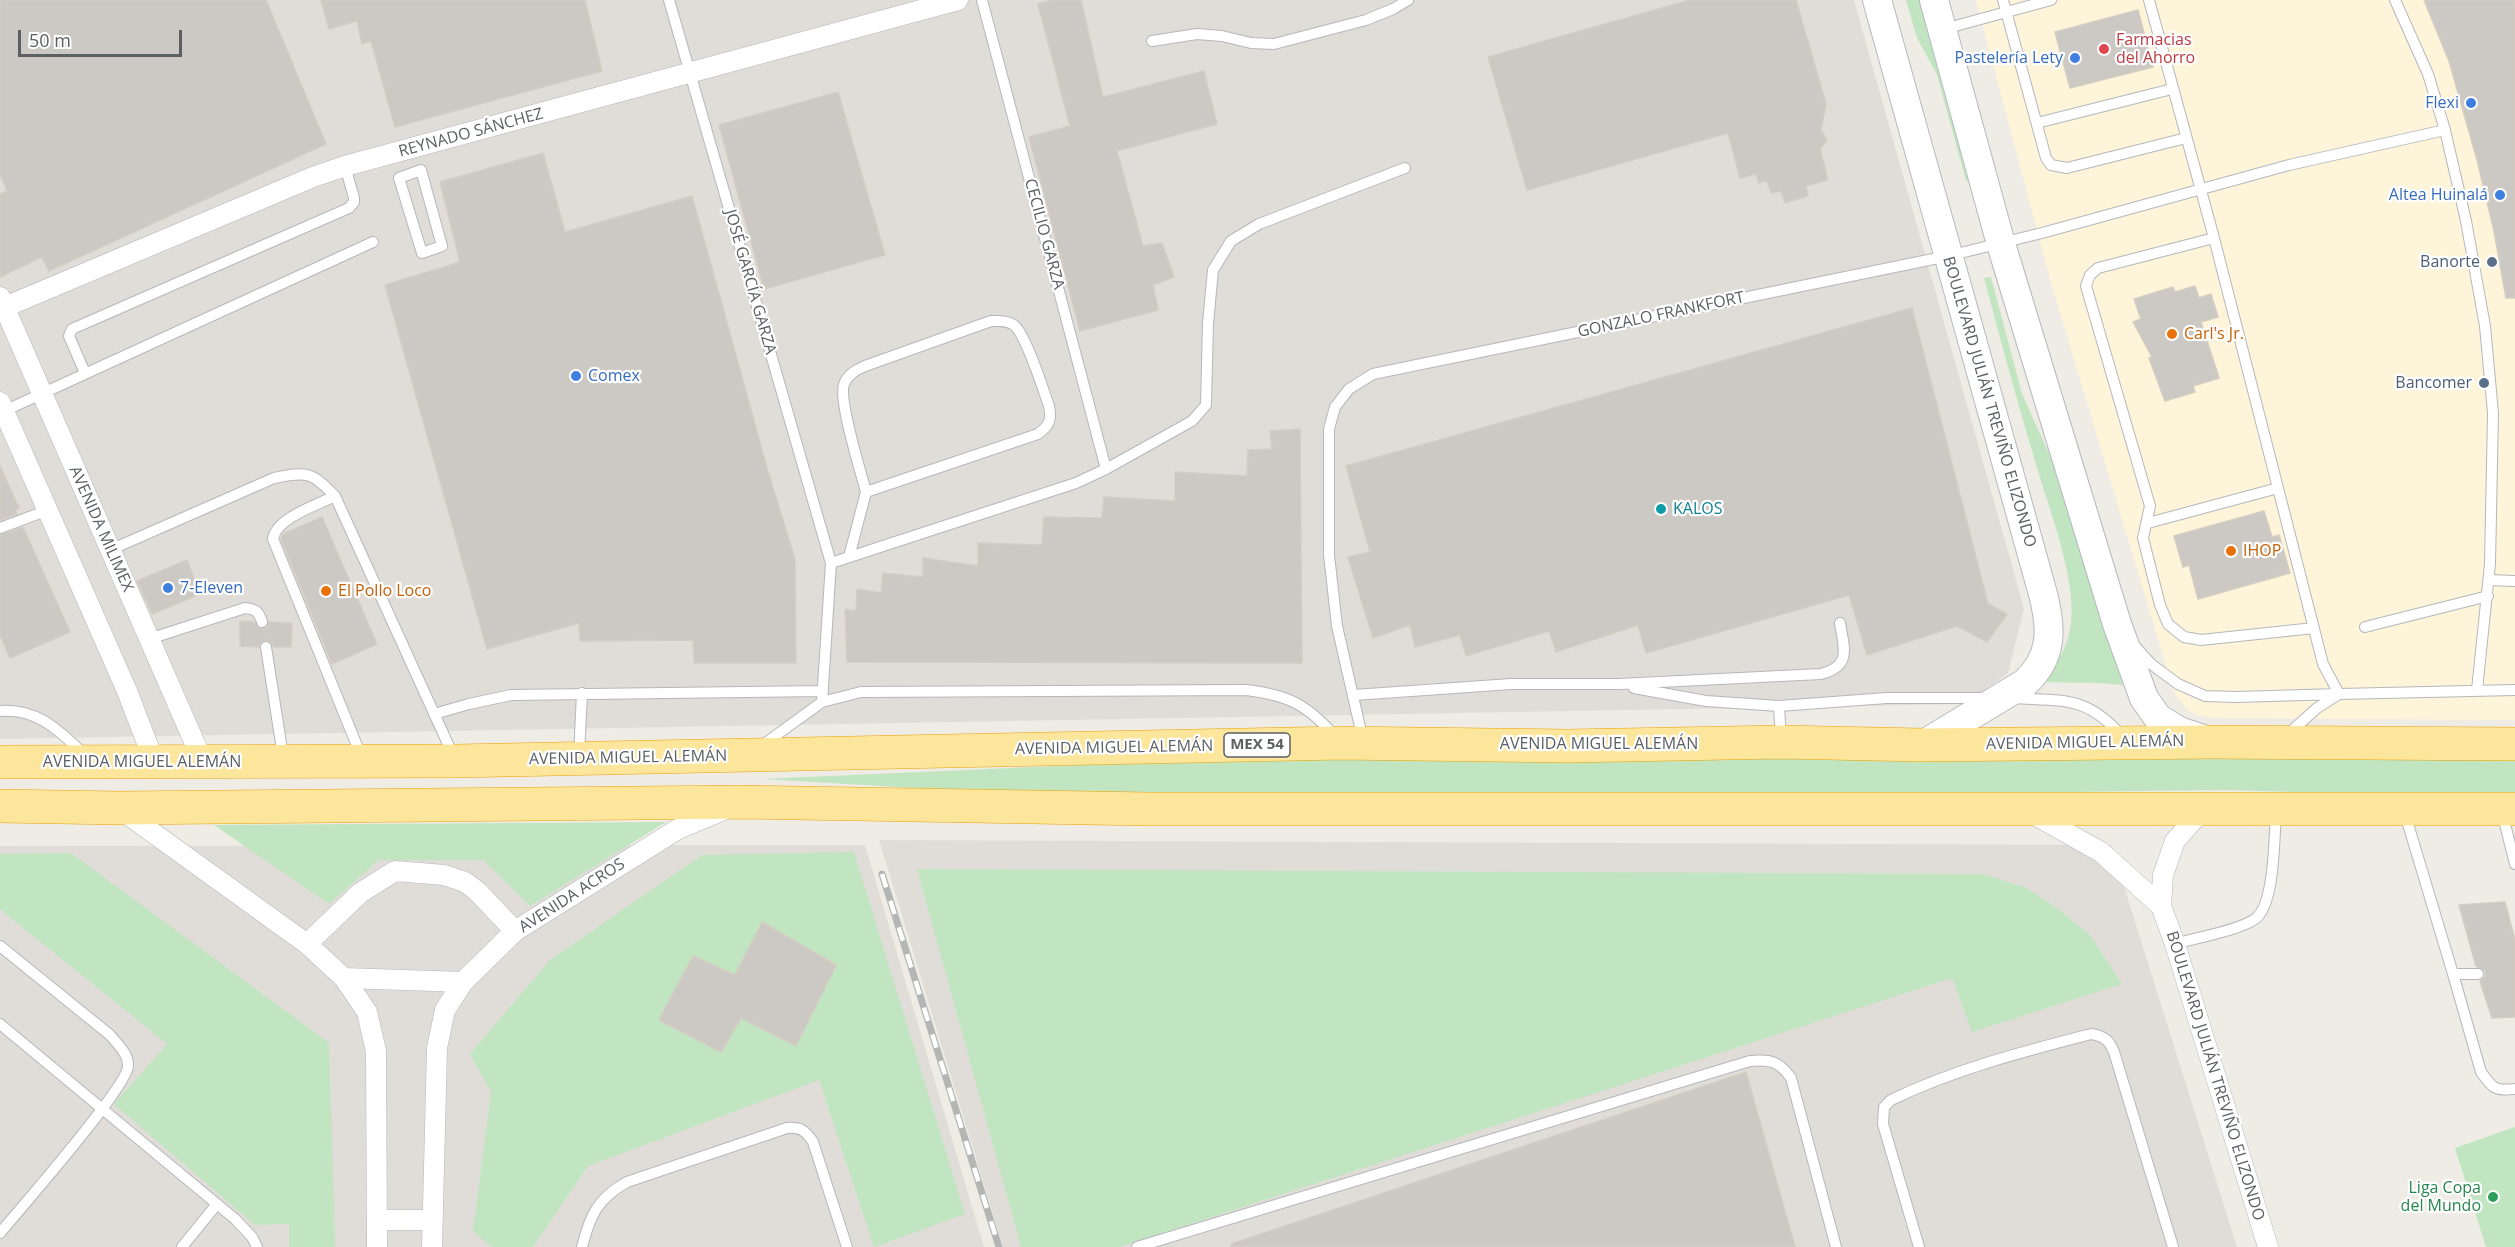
<!DOCTYPE html>
<html>
<head>
<meta charset="utf-8">
<style>
  body { margin:0 }
  #map { position:relative; width:2515px; height:1247px; overflow:hidden; background:#eeece4; font-family:"Open Sans",sans-serif }
  canvas { display:block }
  .scale { position:absolute; left:18px; top:30px; width:164px; height:27px; box-sizing:border-box; border:3px solid #5c6064; border-top:0; padding-left:8px; font-size:18px; line-height:21px; white-space:nowrap; color:#5c6064; -webkit-text-stroke:4px #fff; paint-order:stroke }
</style>
</head>
<body>
<div id="map">
<canvas width="2515" height="1247"></canvas>
<div class="scale">50 m</div>
</div>
<script>
const context = document.querySelector('canvas').getContext('2d');
context.lineJoin = 'round';
function paint(path, color) {
  context.fillStyle = color;
  context.fill(path, 'evenodd');
}
function stroke(path, color, width, dash) {
  context.strokeStyle = color;
  context.lineWidth = width;
  context.lineCap = dash ? 'butt' : 'round';
  context.setLineDash(dash || []);
  context.stroke(path);
}
function drawText(font, color, halo, rows, align = 'center') {
  context.font = font + ' "Open Sans",sans-serif';
  context.lineWidth = 4.5;
  context.setLineDash([]);
  context.textBaseline = 'middle';
  context.strokeStyle = halo;
  context.fillStyle = color;
  for (const [text, x, y, turn = 0] of rows) {
    context.save();
    context.translate(x, y);
    context.rotate((+turn || 0) * Math.PI / 180);
    context.textAlign = isNaN(turn) ? turn : align;
    if (halo) context.strokeText(text, 0, 0);
    context.fillText(text, 0, 0);
    context.restore();
  }
}
paint(new Path2D(`
  M1976,0H2515V720L2211,718L2200,716L2189,711L2178,699L2173,689L2050,279Z`), '#fdf4da');
paint(new Path2D(`
  M0,0H1854L2024,609L2008,673L1966,704L0,739Z
  M879,840L2111,845L2237,1247H1003Z
  M865,845L984,1247H0V846Z`), '#e0ddd8');
paint(new Path2D(`
  M1906,0H1925L1970,181H1966L1937,75L1917,38Z
  M1991,277L2022,394L2051,458L2123,685L2099,683L2040,682C2057,664 2068,648 2071,623C2076,578 2050,511 2037,468C2018,405 2001,342 1984,278Z
  M2515,755V794L2436,796L2224,790L1826,795L1000,793L762,779L1281,756Z
  M666,822L530,906L483,860H379L329,904L214,825Z
  M854,852L965,1214L874,1247L819,1080L588,1166L533,1247H491L473,1231L491,1092L470,1054L550,960L702,855Z
  M71,853L329,1043L335,1247H289V1224L255,1225L114,1104L167,1044L0,909V854Z
  M917,869L1983,874L2027,888L2057,908L2090,935L2122,984L1972,1032L1952,978L1119,1247H1021Z
  M2515,1127V1247H2486L2455,1148Z`), '#c2e5c1');
const building = new Path2D(`
  M0,0H266L326,144L49,271L42,257L0,277V194L7,191L0,174Z
  M321,0H585L602,71L395,127L371,41L362,44L357,21L329,29Z
  M1052,0H1081L1103,97L1204,71L1217,124L1117,151L1143,246L1162,243L1174,277L1153,285L1158,310L1080,331L1029,137L1070,126L1038,4Z
  M1690,0H1796L1826,104L1821,130L1827,140L1820,149L1828,180L1806,186L1808,196L1785,203L1781,191L1771,193L1767,181L1759,183L1756,174L1740,178L1728,133L1527,190L1488,57Z
  M2424,0H2515V298H2506L2494,231L2477,160L2449,61Z
  M2138,10L2153,67L2070,88L2055,32Z
  M838,92L885,255L764,289L719,125Z
  M543,153L565,232L692,196L767,468L795,559L796,663H694L693,640L580,641L579,623L487,649L385,285L460,262L440,182Z
  M2195,286L2199,298L2211,294L2218,317L2201,322L2219,378L2193,386L2195,392L2165,401L2149,358L2152,357L2133,322L2141,319L2134,299L2173,287L2175,292Z
  M1912,308L1988,604L2007,614L1987,642L1957,626L1867,655L1849,595L1646,653L1638,625L1556,652L1549,631L1466,656L1460,635L1415,647L1410,625L1373,638L1348,557L1370,552L1346,466Z
  M1300,429L1302,663L847,662L845,609L856,611L857,589L881,593L883,573L923,577V558L978,566V543L1042,545L1044,517L1102,518L1104,497L1175,501V472L1247,476L1248,450L1272,449L1270,431Z
  M0,466L19,508L15,510L17,514L0,520Z
  M2264,511L2272,537L2279,535L2290,573L2198,599L2189,565L2183,567L2174,536Z
  M322,517L377,644L332,664L281,539L283,534Z
  M23,527L70,632L10,658L0,635V535Z
  M187,560L200,594L152,614L137,581Z
  M240,621L254,622L261,629L267,627L269,622L292,623L291,647H274L271,642L265,640L261,642L259,647L240,646Z
  M2505,902L2515,940V1017L2492,1018L2480,981L2485,977V971L2476,966L2459,905Z
  M762,922L836,965L796,1046L741,1018L721,1052L659,1020L693,956L735,975Z
  M1746,1072L1795,1247H1231V1244Z`);
paint(building, '#ccc8c3');
stroke(building, '#d3cdc2', 1.5);
const service = new Path2D(`
  M669,0L831,563L822,702
  M982,0L1106,469
  M2003,0L2046,158L2051,165L2067,168L2186,138
  M2395,0L2428,74L2445,130L2466,221L2485,326L2493,413L2490,564L2477,690
  M1944,29L2051,0
  M1152,41L1197,34L1222,36L1251,43L1274,44L1366,20L1393,9L1408,0
  M2037,123L2172,89
  M421,170L442,246L422,253L399,178Z
  M2214,238L2098,268L2090,275L2086,286L2150,506L2143,538L2160,605L2168,624L2184,637L2201,640L2314,628
  M85,373L69,336L72,329L349,208L354,202V198L345,166
  M4,411L373,242
  M335,496C317,505 276,518 273,539L362,758
  M2148,523L2278,488
  M0,528L48,510
  M110,550L274,478C307,471 312,472 335,496L453,755
  M849,557L866,492L1038,434C1049,426 1052,420 1049,406C1043,389 1026,335 1014,325C1006,320 999,321 991,321L865,366C856,370 848,374 844,384C838,400 861,472 866,492
  M831,563L1076,483L1106,469L1192,421L1206,405L1208,323L1213,270L1231,241L1259,224L1405,168
  M2490,580L2515,581
  M2365,627L2488,596
  M149,639L245,608C256,609 259,612 262,622
  M2134,645L2151,664L2178,684L2205,696L2236,697L2339,694L2323,664L2214,238L2149,0
  M266,647L283,756
  M1634,688L1706,701L1779,706L1887,698H1986
  M1354,695L1511,684H1619L1821,674C1852,666 1844,648 1840,623
  M2014,698C2065,701 2087,696 2123,737
  M1779,706L1781,739
  M0,711C38,708 59,731 85,755
  M434,714L469,704L511,695L823,691
  M2287,735L2317,708L2339,694L2515,690
  M1363,740L1337,626L1329,555V429L1335,407L1349,389L1373,374L1948,256L2042,233L2289,165L2445,130
  M760,747L822,702L861,692L1246,690C1288,695 1306,704 1335,736
  M579,756L582,693
  M2502,812L2515,864
  M2405,814L2453,974H2478
  M2175,944C2195,938 2240,930 2255,919C2275,905 2274,837 2276,812
  M0,946L110,1035C117,1044 129,1054 128,1066C128,1086 20,1209 0,1233
  M2453,974L2481,1072C2493,1089 2495,1091 2515,1089
  M0,1024L235,1219L252,1237L257,1247
  M182,1247L217,1204
  M582,1247C590,1215 598,1198 627,1182L787,1128C801,1127 806,1131 813,1142L847,1247
  M1137,1247L1750,1061C1770,1059 1779,1061 1791,1078L1836,1247
  M1919,1247L1883,1124L1884,1107L1891,1100C1955,1069 2022,1052 2091,1034C2104,1036 2109,1040 2114,1052L2173,1247`);
const minor = new Path2D(`
  M0,297L203,762
  M0,309L313,177L345,166L958,0
  M0,402L127,691L154,761
  M120,809L307,944L344,978L367,1012L376,1051L377,1247
  M2203,809L2175,841L2163,875L2161,906L2175,944L2268,1247
  M2033,814L2101,852L2161,906
  M307,944L360,893L395,871L444,875L465,882L477,891L515,931
  M344,978L463,982
  M377,1220H433
  M432,1247L437,1048L445,1010L463,982L515,931L678,829L726,809`);
const secondary = new Path2D(`
  M1877,0L2043,594C2052,629 2053,657 2025,683L1922,745
  M1934,0L2001,244L2117,624L2144,698L2158,718L2179,731L2206,740`);
const trunk = new Path2D(`
  M0,762L456,761L1341,743L1569,746L1781,742L1922,745L2211,742L2515,744
  M0,806L118,808L741,802L1148,809H2515`);
stroke(service, '#b4b7bb', 12);
stroke(minor, '#b4b7bb', 21);
stroke(secondary, '#b5b9be', 30);
stroke(trunk, '#eca006', 34);
stroke(service, '#fff', 10);
stroke(minor, '#fff', 20);
stroke(secondary, '#fff', 28);
stroke(trunk, '#fce69c', 33);
const rail = new Path2D(`
  M882,874L999,1247`);
stroke(rail, '#b4b5b5', 7);
stroke(rail, '#fff', 4.5, [14]);
for (const [x, y, r, color] of [
  [2104,49,6,"#e0444e"],
  [2075,58,6,"#3f7fe0"],
  [2471,103,6,"#3f7fe0"],
  [2500,195,6,"#3f7fe0"],
  [2492,262,6,"#5c6f8a"],
  [2172,334,6,"#e8710a"],
  [576,376,6,"#3f7fe0"],
  [2484,383,6,"#5c6f8a"],
  [1661,509,6,"#0f9aa8"],
  [2231,551,6,"#e8710a"],
  [168,588,6,"#3f7fe0"],
  [326,591,6,"#e8710a"],
  [2493,1197,6,"#2e9e5b"]
]) {
  const dot = new Path2D();
  dot.arc(x, y, r, 0, 2 * Math.PI);
  context.fillStyle = color;
  context.fill(dot);
  stroke(dot, '#fff', 2);
}
for (const [x, y, w] of [
  [1257,745,66]
]) {
  const box = new Path2D();
  box.roundRect(x - w / 2, y - 12, w, 24, 4.5);
  context.fillStyle = '#fff';
  context.fill(box);
  stroke(box, '#5c6064', 1.5);
}
drawText('bold 15px', '#5c6064', null, [
  ["MEX 54",1257,745]
]);
drawText('16px', '#be3a42', '#fff', [
  ["Farmacias",2116,40],
  ["del Ahorro",2116,58]
], 'left');
drawText('16px', '#366cbe', '#fff', [
  ["Pastelería Lety",2063,58],
  ["Flexi",2459,103],
  ["Altea Huinalá",2488,195],
  ["Comex",588,376,"left"],
  ["7-Eleven",180,588,"left"]
], 'right');
drawText('16px', '#5c6064', '#fff', [
  ["REYNADO SÁNCHEZ",471,133,-15],
  ["CECILIO GARZA",1044,234,75],
  ["JOSÉ GARCÍA GARZA",750,282,74],
  ["GONZALO FRANKFORT",1661,315,-12],
  ["BOULEVARD JULIÁN TREVIÑO ELIZONDO",1989,402,74],
  ["AVENIDA MILIMEX",101,529,66],
  ["AVENIDA MIGUEL ALEMÁN",2085,743,-1],
  ["AVENIDA MIGUEL ALEMÁN",1599,744],
  ["AVENIDA MIGUEL ALEMÁN",1114,748,-1],
  ["AVENIDA MIGUEL ALEMÁN",628,758,-1],
  ["AVENIDA MIGUEL ALEMÁN",142,762],
  ["AVENIDA ACROS",572,896,-33],
  ["BOULEVARD JULIÁN TREVIÑO ELIZONDO",2215,1076,73]
]);
drawText('16px', '#4e5e75', '#fff', [
  ["Banorte",2480,262],
  ["Bancomer",2472,383]
], 'right');
drawText('16px', '#c56008', '#fff', [
  ["Carl's Jr.",2184,334],
  ["IHOP",2243,551],
  ["El Pollo Loco",338,591]
], 'left');
drawText('16px', '#0d838f', '#fff', [
  ["KALOS",1673,509]
], 'left');
drawText('16px', '#27864d', '#fff', [
  ["Liga Copa",2481,1188],
  ["del Mundo",2481,1206]
], 'right');
</script>
</body>
</html>
